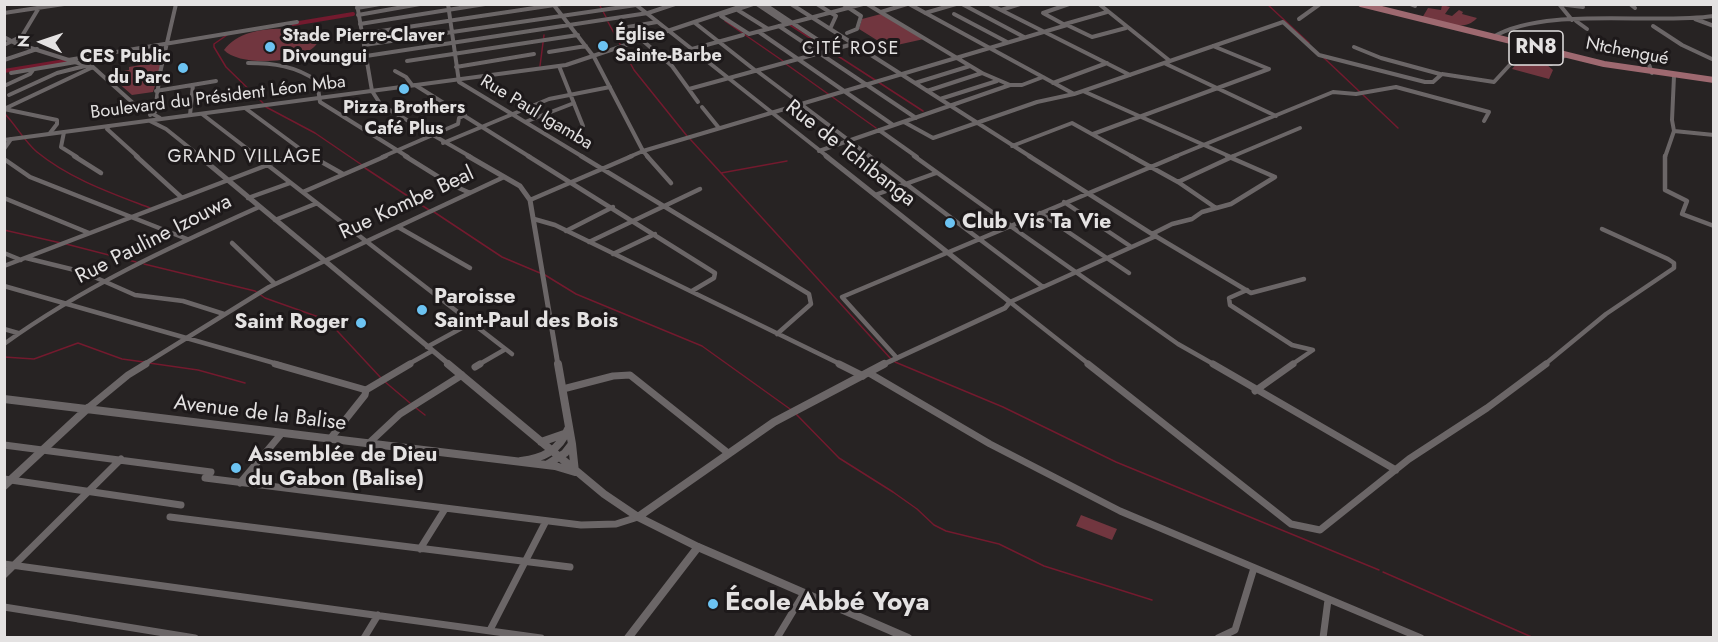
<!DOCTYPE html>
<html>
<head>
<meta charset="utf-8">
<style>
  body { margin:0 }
  #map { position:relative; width:1718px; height:642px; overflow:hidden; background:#272323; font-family:Jost,sans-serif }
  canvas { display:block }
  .frame { position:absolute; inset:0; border:6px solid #e4e2e2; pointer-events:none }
  .north { position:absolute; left:12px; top:12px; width:60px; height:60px; -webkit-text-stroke:4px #1d191a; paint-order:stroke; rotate:273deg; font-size:16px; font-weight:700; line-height:24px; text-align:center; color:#e4e2e2 }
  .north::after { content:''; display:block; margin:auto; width:21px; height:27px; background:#e4e2e2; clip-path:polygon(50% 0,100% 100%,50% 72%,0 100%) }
</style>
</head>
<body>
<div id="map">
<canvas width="1718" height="642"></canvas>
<div class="frame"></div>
<div class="north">N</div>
</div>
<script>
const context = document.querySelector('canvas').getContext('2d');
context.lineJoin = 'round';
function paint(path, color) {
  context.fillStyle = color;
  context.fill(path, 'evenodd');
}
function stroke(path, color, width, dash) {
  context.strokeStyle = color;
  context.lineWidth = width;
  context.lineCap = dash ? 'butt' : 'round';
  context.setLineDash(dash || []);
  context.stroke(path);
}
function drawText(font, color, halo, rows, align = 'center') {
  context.font = font + ' Jost,sans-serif';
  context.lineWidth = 6;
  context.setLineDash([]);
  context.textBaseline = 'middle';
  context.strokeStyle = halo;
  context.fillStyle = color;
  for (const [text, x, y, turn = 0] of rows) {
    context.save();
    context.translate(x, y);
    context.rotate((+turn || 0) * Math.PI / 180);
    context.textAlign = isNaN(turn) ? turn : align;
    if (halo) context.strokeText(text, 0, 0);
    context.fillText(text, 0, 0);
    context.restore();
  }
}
paint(new Path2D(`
  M1442,5L1450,7L1445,14L1452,16L1459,10L1463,12L1462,14L1477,18C1464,33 1440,22 1422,18L1428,8L1441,10Z
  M881,14L924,39L888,47L859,29L862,19Z
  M288,29L318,35L319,40C309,64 241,68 224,50C238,31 266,28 288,29Z
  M1521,58L1546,64L1553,70L1549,79L1512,69Z
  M163,61L153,92L132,95L108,74L129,70V67Z
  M1081,515L1117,529L1112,540L1076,526Z`), '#71363f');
stroke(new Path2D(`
  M599,4L606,17
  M1267,4L1309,43
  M725,21L783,61
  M608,22L634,70L687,136
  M790,25L923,111
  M227,35L214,44V47L226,67L263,103
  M1323,57L1398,128
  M786,64L876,128
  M540,66L544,35
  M266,107L315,133L362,165
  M4,113C16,125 24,141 37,152C70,179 111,193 150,208
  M690,139L891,359
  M365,168L429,210
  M721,173L787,161
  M434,212L502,257L540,273
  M4,230L61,243
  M66,244L136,262
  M144,264L255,291L265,298L327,320L381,378
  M545,275L576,294L702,346L790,409
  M4,357L34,359L78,343L122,359L144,362
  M895,362L1003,407L1116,462L1379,570
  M149,363L198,370L245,383
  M384,381L410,403
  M416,408L425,415
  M796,414L839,458L893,492L917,509L934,525L946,531L999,544L1044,566L1152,600
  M1383,572L1534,638`), '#731a2e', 1.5);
stroke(new Path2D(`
  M293,24L353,14
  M4,71L71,60`), '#731a2e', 4);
stroke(new Path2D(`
  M448,4L459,82L583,157
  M553,4L594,57L643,151L648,157
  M757,4L787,24
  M764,4L833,50
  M791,4L1031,157
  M817,4L836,16L830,29
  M843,4L861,16L857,29L847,33
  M909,4L1074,94L1083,91L1231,157
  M962,4L1024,37
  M989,4L1130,75
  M1099,4L1170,61
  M1410,4L1415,6
  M1559,4L1583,7L1581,4
  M1559,4L1572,20
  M1630,4L1635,8
  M357,8L380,4
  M736,9L768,29
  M1001,10L1020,4
  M881,12L907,4
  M4,13L64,4
  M925,13L956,4
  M723,14L753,4
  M954,14L1007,42
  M358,15L420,4
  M721,16L749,34L863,4
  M1299,19L1320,4
  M1695,19L1714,26
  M1576,21L1587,29
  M695,23L756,71
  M360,24L485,4
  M1065,24L1107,12
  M1065,25L1043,13L1069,4
  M779,26L916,118
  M1653,26L1682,45L1714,60
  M616,29L657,22
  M759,32L893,125
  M361,34L561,4
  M1493,37C1546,6 1650,25 1714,16
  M642,40L672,66L698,102
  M4,45L22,36L40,6
  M364,45L636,5
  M1213,46L1269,69
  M1354,47L1381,58L1440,74
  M692,49L743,35
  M549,52L586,46
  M366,56L648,13L675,4
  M1646,56L1652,73
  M4,60L37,49
  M68,60L297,22
  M407,61L578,35
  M248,63C273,63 296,66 317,81L320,102L408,157
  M1164,63L1276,116
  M559,66L583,126
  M456,67L534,54
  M395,71L406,77L412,85
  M757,71L871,157
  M11,73L76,62
  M915,83L970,66
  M1053,83L1107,63
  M415,85L530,157
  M1010,85H1022L1043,77
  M4,86L30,74L33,70
  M689,89L853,44
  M156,91L216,81
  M927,91L982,73
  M1083,91L1283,22L1319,55L1425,82H1433L1442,74L1494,82L1517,57L1551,64L1566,55
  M9,95L57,73L89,65
  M940,99L997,81
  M702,107L719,128
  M245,108L303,151L287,157
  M4,109L93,67
  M4,109L57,120V124L50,133
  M202,114L258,157
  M150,115L155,112L160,73L176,4
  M190,115L193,85
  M525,122L574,103
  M904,122L933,138L1037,102L1074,94
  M109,126L107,129L138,157
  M879,130L917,157
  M1674,131L1714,135
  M64,132L61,147L77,157
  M1093,134L1269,69
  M443,143L549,99L610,87
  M1012,146L1072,123L1133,157
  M4,149L11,139
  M303,151L314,157
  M819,151L1010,85L982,73L867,4
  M382,157L458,124L459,118L465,115
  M629,157L643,151L1067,25L1092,37L1126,28
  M1174,157L1333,92L1356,94L1396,87L1489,112L1484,121
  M1231,157L1300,128
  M1665,157L1674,131L1672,120L1674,76`), '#6b6667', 4);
stroke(new Path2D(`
  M74,156L101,173
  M136,156L181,197
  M256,156L512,354
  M311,156L343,174
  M405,156L450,184L470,193
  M528,156L715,273L714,278L692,291
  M581,156L809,294L811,304L777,334
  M647,156L671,183
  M869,156L1043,287
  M914,156L1010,225
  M1029,156L1152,234L1251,293L1304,279
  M1131,156L1178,182L1216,208
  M1665,156V190L1687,201L1682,214L1714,226
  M4,159L30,177L187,239
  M1178,182L1234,156
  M303,192L386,156
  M875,195L936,173
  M4,198L89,233
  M248,198L290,183
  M530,200L632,156
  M1064,202L1130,246
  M1040,213L1129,273
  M534,219L555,225L842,365
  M275,220L315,204
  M1009,225L1178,344L1215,365
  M398,227L470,268
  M566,231L613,207
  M1152,234L1172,224L1192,219L1202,212L1231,204L1275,177L1227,156
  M589,242L700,189
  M232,243L275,284
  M4,253L21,260
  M613,254L655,234
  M26,258L83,272L135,295L183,301L224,314
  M4,266L291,156
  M4,286L281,365
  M1247,290L1229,298L1230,305L1292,345L1313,350
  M4,329L18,333
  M4,344C83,287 170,247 259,207
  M427,347L471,323
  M897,358L842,297L1177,156
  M143,365L269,287L504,177
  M407,365L432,351
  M478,365L504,350
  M1090,365L1010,302L1156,236
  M1291,365L1313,350
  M1544,365L1606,314L1674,268V263L1668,259L1602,229`), '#6b6667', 4.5);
stroke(new Path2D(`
  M275,364L366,390L365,395L330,439
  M839,364L863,376
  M1088,364L1291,524L1320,530L1409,459L1487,408L1546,364
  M1213,364L1396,470
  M475,367L480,364
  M869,373L990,444L1120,511L1421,638
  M563,389L613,376L630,375L728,453
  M366,390L410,364
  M1255,391L1293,364
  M88,408L128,375L146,364
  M368,444L400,414L462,375
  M4,445L211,472
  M205,478L581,525L616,524L638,517
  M4,479L181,505
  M240,483L282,433
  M170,517L570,567
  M420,549L445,509
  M4,564L541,638
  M4,575L121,459
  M4,607L79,619
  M78,619L195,638
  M490,630L546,521
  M364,638L378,615
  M777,638L804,593
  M1218,638L1235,630L1254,568
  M1323,638L1328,600`), '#6b6667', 7);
stroke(new Path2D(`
  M357,4L372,91L381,105L471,157
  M635,4L828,157
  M4,37L15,43L94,68L133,103L160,118
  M150,121L166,129L201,157
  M4,140L566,65L748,4`), '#6b6667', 4);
stroke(new Path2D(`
  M199,156L450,365
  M468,156L520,186L530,200L558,365
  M826,156L1010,302L1005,308L882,365`), '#6b6667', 5);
stroke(new Path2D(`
  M448,364L604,494L638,517L698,547L908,638
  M4,399L555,466L575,472L572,444
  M541,442L567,433
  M521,461C543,458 559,451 568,429
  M548,464L565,453L572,444L558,364
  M4,486L88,408
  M638,517L774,422L884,364
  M628,638L698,547`), '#6b6667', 8);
stroke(new Path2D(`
  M1361,4L1604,64L1714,80`), '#9e6970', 6);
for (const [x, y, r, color] of [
  [603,46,6,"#6cc3f2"],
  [270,47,6,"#6cc3f2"],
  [183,68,6,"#6cc3f2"],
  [404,89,6,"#6cc3f2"],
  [950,223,6,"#6cc3f2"],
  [422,310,6,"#6cc3f2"],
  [361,323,6,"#6cc3f2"],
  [236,468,6,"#6cc3f2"],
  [713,604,6,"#6cc3f2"]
]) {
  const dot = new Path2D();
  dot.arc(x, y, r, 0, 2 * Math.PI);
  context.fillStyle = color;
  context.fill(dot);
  stroke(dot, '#1d191a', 2);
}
drawText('bold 18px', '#e4e2e2', '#1d191a', [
  ["Église",615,36],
  ["Sainte-Barbe",615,57],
  ["Stade Pierre-Claver",282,37],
  ["Divoungui",282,58],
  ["CES Public",171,58,"right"],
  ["du Parc",171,79,"right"],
  ["Pizza Brothers",404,109,"center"],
  ["Café Plus",404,130,"center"]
], 'left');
context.letterSpacing = '1.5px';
drawText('18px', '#e4e2e2', '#1d191a', [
  ["CITÉ ROSE",851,50],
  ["GRAND VILLAGE",245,158]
]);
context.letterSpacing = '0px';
drawText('18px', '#e4e2e2', '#1d191a', [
  ["Ntchengué",1627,52,11],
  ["Boulevard du Président Léon Mba",218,98,-7],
  ["Rue Paul Igamba",536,113,31]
]);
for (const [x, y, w] of [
  [1536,48,54]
]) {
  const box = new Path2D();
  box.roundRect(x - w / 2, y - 17, w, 34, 4.5);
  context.fillStyle = '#1d191a';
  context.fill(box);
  stroke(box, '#e4e2e2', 1.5);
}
drawText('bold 20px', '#e4e2e2', null, [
  ["RN8",1536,48]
]);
drawText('21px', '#e4e2e2', '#1d191a', [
  ["Rue de Tchibanga",850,154,38],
  ["Rue Kombe Beal",407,204,-25],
  ["Rue Pauline Izouwa",154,240,-27],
  ["Avenue de la Balise",260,414,7]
]);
drawText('bold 21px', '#e4e2e2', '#1d191a', [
  ["Club Vis Ta Vie",962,223],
  ["Paroisse",434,298],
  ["Saint-Paul des Bois",434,322],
  ["Saint Roger",349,323,"right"],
  ["Assemblée de Dieu",248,456],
  ["du Gabon (Balise)",248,480]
], 'left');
drawText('bold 26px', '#e4e2e2', '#1d191a', [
  ["École Abbé Yoya",725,604]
], 'left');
</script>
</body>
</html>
